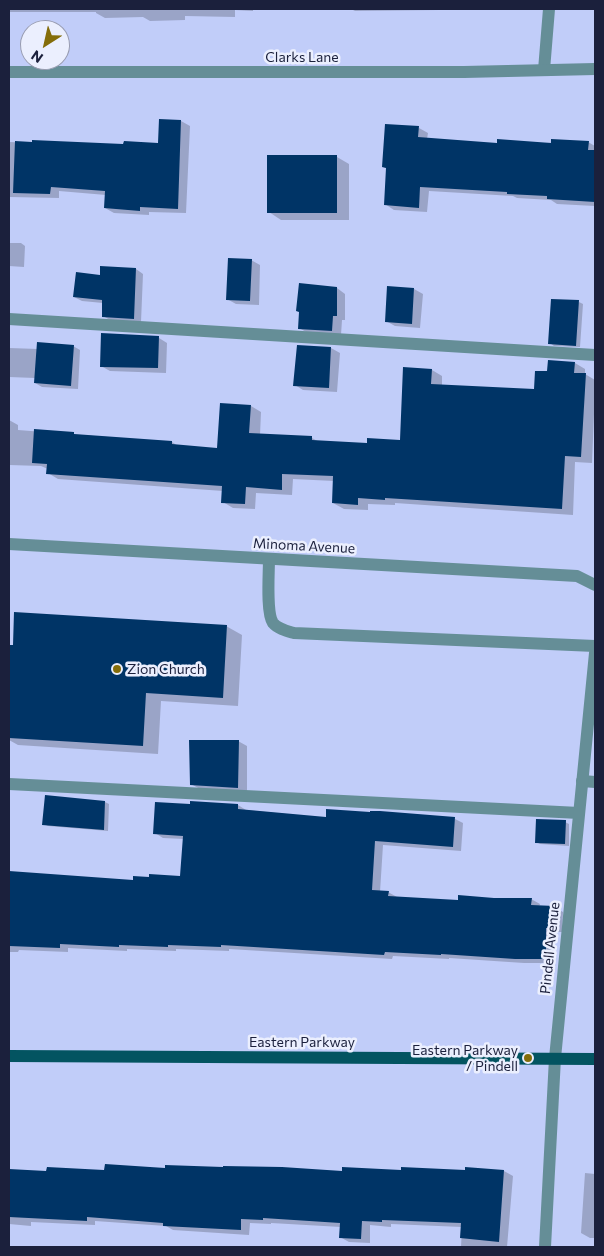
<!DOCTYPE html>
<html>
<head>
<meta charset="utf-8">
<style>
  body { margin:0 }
  #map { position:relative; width:604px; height:1256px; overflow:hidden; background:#c1cdf9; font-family:Commissioner,sans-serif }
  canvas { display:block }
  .frame { position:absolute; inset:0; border:10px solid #1b203c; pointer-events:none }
  .north { position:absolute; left:20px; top:20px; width:50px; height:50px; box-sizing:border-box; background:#ebeffe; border:1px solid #989cb0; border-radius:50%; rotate:215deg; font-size:14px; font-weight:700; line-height:20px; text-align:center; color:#1b203c }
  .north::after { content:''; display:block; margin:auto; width:18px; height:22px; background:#846d0a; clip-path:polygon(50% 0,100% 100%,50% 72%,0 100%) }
</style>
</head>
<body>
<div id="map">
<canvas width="604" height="1256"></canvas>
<div class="frame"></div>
<div class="north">N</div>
</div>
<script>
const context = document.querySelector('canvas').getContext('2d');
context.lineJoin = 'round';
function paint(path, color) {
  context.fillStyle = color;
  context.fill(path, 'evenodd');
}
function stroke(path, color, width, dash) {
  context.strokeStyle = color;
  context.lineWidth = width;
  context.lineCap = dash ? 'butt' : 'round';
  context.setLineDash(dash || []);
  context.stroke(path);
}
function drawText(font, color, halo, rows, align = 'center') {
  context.font = font + ' Commissioner,sans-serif';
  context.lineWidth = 5;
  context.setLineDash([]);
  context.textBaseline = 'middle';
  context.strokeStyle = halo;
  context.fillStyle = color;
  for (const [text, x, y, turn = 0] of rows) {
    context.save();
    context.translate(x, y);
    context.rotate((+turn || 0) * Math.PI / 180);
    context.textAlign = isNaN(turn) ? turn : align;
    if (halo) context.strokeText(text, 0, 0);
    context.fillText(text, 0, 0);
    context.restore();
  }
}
paint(new Path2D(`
  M9,9H253V11L235,10V17L185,16V20L150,21L143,17L105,18L96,13V12H9Z
  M351,9H440V10L355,11Z
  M181,121L190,126L186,213L149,212V215L114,213L105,208L106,195L59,191V198L9,197V142L125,146L159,144Z
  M419,128L428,133L427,139L498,144L588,142L595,146V206L557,204L551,200L517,198L513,196L429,191L427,212L394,210L385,204L387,169L383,166Z
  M337,157L349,164V220H281L269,212Z
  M9,243H21L25,246L24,267L9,266Z
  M251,260L260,265L259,305L236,304L227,299Z
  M101,267L136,269L143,274L141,322L110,320L103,316V303L82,301L74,297L101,277Z
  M337,288L345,294V320H342L341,335L308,333L299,328Z
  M414,289L423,294L420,328L395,326L386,321Z
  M579,302L583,304L580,347L554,346L550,343Z
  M159,338L167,343L166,373L110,371L101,366Z
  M73,346L80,350L78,389L42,387L35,383V378L9,377V348L38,349Z
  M331,348L340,353L337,392L303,390L295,385Z
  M575,363L585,369V374L595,380V390L592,463L575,462L573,515L395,503V505L368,504V510L344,509L333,503L334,481L293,479L292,495L256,493L255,509L233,508L223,502V491L58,479L48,473V469L41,466L9,465V420L18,425V430L172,442L178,446L219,449L251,406L261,412L260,435L312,438L319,442L368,445L401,441L432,370L442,376V386L535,391L548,373Z
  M226,626L242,635L238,706L161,701L158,754L18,745L9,740V646Z
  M238,741L247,746V792L200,789L191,784Z
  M82,801L105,802L109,804L108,831L48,826L44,824Z
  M238,805L246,810L327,818L455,819L463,823L461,851L383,845L380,892H388L397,897L459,901L531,899L540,904L539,907H554L563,912L562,932H554V963H524L449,958V959L393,956L392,959L229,949V951L176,949V951L127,949V951L68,948V952L19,950L18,952H9V875L134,882L181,877L184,839L163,838L155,833L191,806Z
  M565,822L569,824V846L540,844L536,842Z
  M466,1168L504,1171L513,1176L507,1247H461L462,1227L391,1224V1227L370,1225V1243L349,1242L340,1237L341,1227L271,1223V1224L250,1223L249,1235L173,1230L166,1226L95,1221V1225L31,1222V1226L9,1224V1170L48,1172L166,1170L343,1172L466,1171Z
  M585,1173L595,1174V1238H590L581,1233Z`), '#0003');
paint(new Path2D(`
  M159,119L181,120L178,209L140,207V211L104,208L105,191L51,187L50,194L13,193L15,141L32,142V140L123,144L124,141L158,143Z
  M385,124L419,126L418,137L497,143V139L551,143V139L589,141L588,150H595V202L547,199V196L507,194V192L420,187L419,208L384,205L386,168L382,167Z
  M267,155H337V213H267Z
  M228,258L252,259L250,301L226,300Z
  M100,266L136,268L134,319L102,317V300L73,297L76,272L100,275Z
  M299,283L337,287V316H333L332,331L298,329L299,312L296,311Z
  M387,286L414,288L412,324L385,322Z
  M551,299L579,300L576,346L548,344Z
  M101,333L159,336L158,368L100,367Z
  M37,342L74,345L71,386L34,383Z
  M297,345L331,347L329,388L293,386Z
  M548,360L575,362L574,373H586L581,457L565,456L562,509L385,498V500L358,498V505L332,503L333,476L282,474V490L246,487L245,504L221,503L222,486L46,474L47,464L32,463L34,429L74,432V434L172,441V444L217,448L220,403L251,405L249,433L312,436V440L367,443V438L400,440L403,367L432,369L431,384L534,389L535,371H547Z
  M14,612L227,625L223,698L146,693L143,746L9,738V645H13Z
  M189,740H239L238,788L190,785Z
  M45,795L105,801L104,830L42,825Z
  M190,801L238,804V809L326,817V809L370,812V811H380L455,817L453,847L375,841L372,890L389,891L388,896L458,900V895L494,898H532L531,905L555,906L554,928H546V959H515L441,954V955L385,952L384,955L221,945V947L168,945V947L119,945V947L60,944V948L9,946V871L133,880V876L149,877V874L180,876L183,836L153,834L155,802L190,804Z
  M536,819L566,820L565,844L535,843Z
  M105,1164L165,1168V1165L223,1167V1166L282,1167L342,1171V1167L401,1170V1167L465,1170V1167L504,1170L499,1242L460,1238L461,1223L382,1220V1222L362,1221L361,1239L339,1238L340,1223L263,1218V1220L241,1219V1230L163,1226V1223L87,1217V1221L9,1217V1169L46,1171L47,1167L104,1170Z`), '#003466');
stroke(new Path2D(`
  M9,319L595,355
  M269,559C269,573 266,613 273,623C278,629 287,631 294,633L595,646
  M582,781L595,782`), '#658e97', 12);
stroke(new Path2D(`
  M544,70L549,9
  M9,544L577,576L595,585
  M9,784L579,813
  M545,1247L555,1058L595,653`), '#658e97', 12);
stroke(new Path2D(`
  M9,72H464L595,69`), '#658e97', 12);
stroke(new Path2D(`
  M9,1056L595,1059`), '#035461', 12);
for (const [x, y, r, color] of [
  [117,669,5,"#846d0a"],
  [528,1058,5,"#846d0a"]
]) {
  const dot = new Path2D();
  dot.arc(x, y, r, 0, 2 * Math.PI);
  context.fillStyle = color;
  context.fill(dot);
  stroke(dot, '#ebeffe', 2);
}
drawText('14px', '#1b203c', '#ebeffe', [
  ["Clarks Lane",302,57],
  ["Minoma Avenue",304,546,3],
  ["Pindell Avenue",550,948,-84],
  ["Eastern Parkway",302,1042]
]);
drawText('14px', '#1b203c', '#ebeffe', [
  ["Zion Church",127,669],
  ["Eastern Parkway",518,1050,"right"],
  ["/ Pindell",518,1066,"right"]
], 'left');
</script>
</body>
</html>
